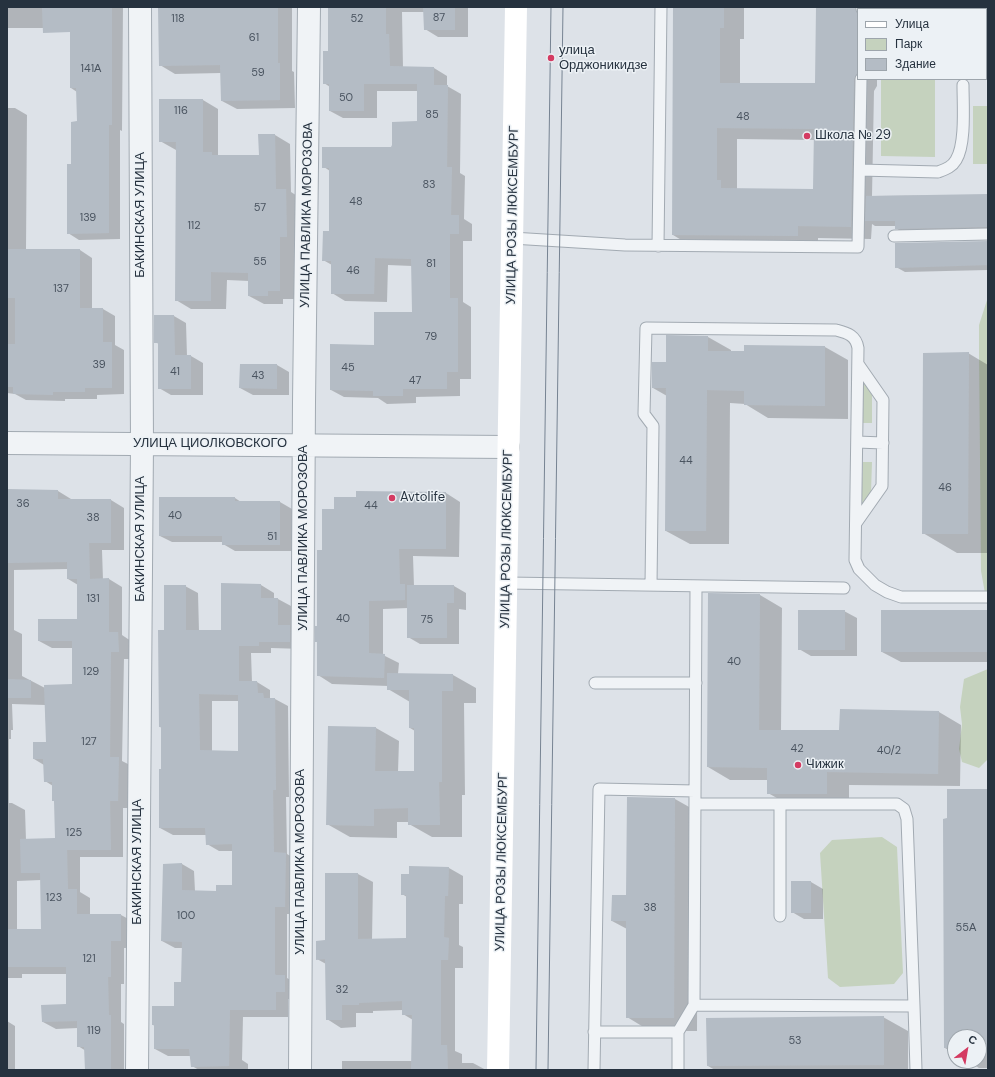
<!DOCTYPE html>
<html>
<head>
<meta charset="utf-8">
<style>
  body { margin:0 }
  #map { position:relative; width:995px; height:1077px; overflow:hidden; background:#dde2e8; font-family:"DM Sans",sans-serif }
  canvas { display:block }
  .frame { position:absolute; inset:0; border:8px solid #26323f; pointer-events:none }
  .legend { position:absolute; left:857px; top:8px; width:130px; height:72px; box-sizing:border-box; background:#ecf1f5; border:1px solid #9da5ac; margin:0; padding:5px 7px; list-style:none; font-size:12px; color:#26323f }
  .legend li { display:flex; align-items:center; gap:8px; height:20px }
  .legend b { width:20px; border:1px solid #9da5ac }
  .north { position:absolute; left:947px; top:1029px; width:40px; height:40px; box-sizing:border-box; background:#ecf1f5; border:1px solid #9da5ac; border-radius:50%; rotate:31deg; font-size:11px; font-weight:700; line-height:16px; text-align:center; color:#26323f }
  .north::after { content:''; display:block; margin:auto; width:14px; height:18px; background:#d43b62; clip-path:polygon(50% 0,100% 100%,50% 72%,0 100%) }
</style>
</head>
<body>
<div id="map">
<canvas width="995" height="1077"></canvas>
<div class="frame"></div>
<ul class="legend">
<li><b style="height:5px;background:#fff"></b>Улица</li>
<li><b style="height:11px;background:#c5d2be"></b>Парк</li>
<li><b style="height:11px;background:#b4bcc5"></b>Здание</li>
</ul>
<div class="north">С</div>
</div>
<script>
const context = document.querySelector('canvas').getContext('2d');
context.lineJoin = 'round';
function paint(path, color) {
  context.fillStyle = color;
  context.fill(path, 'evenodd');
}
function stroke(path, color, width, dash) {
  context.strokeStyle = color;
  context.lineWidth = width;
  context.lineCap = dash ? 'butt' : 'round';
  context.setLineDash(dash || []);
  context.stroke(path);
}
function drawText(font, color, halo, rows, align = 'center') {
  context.font = font + ' "DM Sans",sans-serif';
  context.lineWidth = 3;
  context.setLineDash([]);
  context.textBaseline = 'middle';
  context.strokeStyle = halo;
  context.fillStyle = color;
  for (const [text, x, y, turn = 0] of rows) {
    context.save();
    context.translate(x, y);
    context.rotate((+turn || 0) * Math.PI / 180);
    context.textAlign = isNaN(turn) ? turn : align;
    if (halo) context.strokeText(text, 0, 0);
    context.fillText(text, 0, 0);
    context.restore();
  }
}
paint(new Path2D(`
  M881,79H935V157L881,156Z
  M973,106H988V164H973Z
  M988,297V610L981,571L979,351V325Z
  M863,382H865L872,395V423H863Z
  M863,462H872L871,492L863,503H861Z
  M988,669V759L979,768L962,762L959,749L962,724L960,707L964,679Z
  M882,837L897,847L903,973L894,984L840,987L828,978L820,853L832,840Z`), '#c5d2be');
paint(new Path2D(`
  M7,7H55V28H7Z
  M72,7H123L122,131L120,130V239L79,240L68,233L72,165L78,122L77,92L71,88Z
  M165,7H292V71L294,72L295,108L237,109L222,101L221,73L175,74L160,65Z
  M327,7H468V37H438L425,29L424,12H402L403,68H434L447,76V86L461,94L460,173L465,176L464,219L472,224V241H463V302L471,307V379H460V396L416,397V403L387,404L378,398L344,397L331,390L375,346L413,313L412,266L388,265L387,302L345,301L332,293V265L323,260L330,232V171L324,167L391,148L418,122V91H377V118H343L330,111V87L324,83L329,52V9Z
  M674,7H744V39H740V84H816L817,7H878V9H858V79H877V86L874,91L872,196L988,195V232L905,234L896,228V226H875L872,224L871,239L818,238V247H693L673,235ZM737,139L815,140L814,190L737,189Z
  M908,7H988V31H986V9H908Z
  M7,62H8L7,95Z
  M203,100L218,109V156H260L275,135L290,144L291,192L302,199L296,299H283V304H264L249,296V281L227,280L226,309H191L176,300V150L160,141Z
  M7,108H15L27,115L26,250H80L92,258V309H103L115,316V345L124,350V394L97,395V399H65V401L26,400L15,394L7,393Z
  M988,242V270L905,272L896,267Z
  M155,316H174L186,323L187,356H191L203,363V395H171L159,388V344L155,342Z
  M708,337L731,350V352L825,347L848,360V419L768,418L745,404L730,403L729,544H690L666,531L667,396L653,388L667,363Z
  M968,353L988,365V553H957L923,533Z
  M277,365L289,372V395H253L240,388Z
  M7,491H58L71,499V500H111L124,508V550H102L103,580L109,579L122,587V635L131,641V659H124L122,761L132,766L131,808H123V857H80V892L90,898V915H121L134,922L133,948H124V984H121V1022L124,1024V1070H86V1051L78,1046V1028L56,1029L43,1022L67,1005V974H22V978H7ZM68,569V579L78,585V620L39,641L52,648H73V685L45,688L22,676V634L14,630V570ZM12,704L45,705L47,743L34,759L44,765L45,781L53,786L55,802L56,839L26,840L25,810L12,803H9V739H11V730H13ZM41,880L42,930H17V881Z
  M446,493L460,502L459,557L413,556L414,586H454L466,593V610L459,609V644H420L408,637V608L383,609V655L399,663L398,674L453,675L476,688V703H464L465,795H462V837H432L409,824V822H397V838L350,837L327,824L376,728L399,741L398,772H415V731L410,728V702L388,689V686L332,684L318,675V627L323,551L335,510Z
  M235,498L241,502H280L292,509V551H235L223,544V542H172L160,536Z
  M222,584L261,585L274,593V599H278L291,606V627L303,634V649L271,648V653H251L252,682H257L270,690V698L275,699L288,706L289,797H286L287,854L299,861L298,914H287V978L298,984L297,999H288V1017H243L242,1060L248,1064V1070H199L192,1066L191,1056H168L155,1049V1026L153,1025L175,1007L182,983L183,948H175L162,941L182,864L194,871L195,891L217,892L233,886V851H219L207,844L206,835H173L160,828L162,728L160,727L165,631L185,586L198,593L199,631H222ZM212,701H239V752H212Z
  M760,595L782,608L781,731H840L939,712L961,725L960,786L849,785V807L791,806L768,793V780H730L708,767Z
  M844,611L857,618V656H811L799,649Z
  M988,611V662H901L882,652Z
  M988,790V1068H979L968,1061H979V1037H955V1054L945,1048Z
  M675,799L698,812L697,1031H650L627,1017V929L612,921L627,896Z
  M449,868L463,876V904H459V945L463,947V968H455V1051L462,1054V1063H473L486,1070H342V1061H412L413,1020L403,1014V1010L373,1011V1013H356V1027L341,1028L327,1019L326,964L317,959L358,874L373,882L372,940L407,939V897L402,894L410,875Z
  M811,882L823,889V919H804L792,912Z
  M883,1017L908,1031V1070H715L708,1066Z
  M7,1021L15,1026V1070H7Z`), '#0003');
paint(new Path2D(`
  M42,7H112V125H109V233L67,234V164H71V122L77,121L76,88H70V32L43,33Z
  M208,7H278V63H280V100L221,101L220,65L159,66L158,8Z
  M328,7H386V34H389L390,66L434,67V85H448L447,167H452L451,215H459V234H450V298H458V372H447V389H403V396H373V391L330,390V344L374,345V312H412L411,259L375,258L374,294H331V261H322L323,231H329V168H322V147H391L392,145V122L417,121V84H364V111H329V84H323V51H328Z
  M423,7H455V30H424Z
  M673,7H724V28H720V83H815L816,7H855L856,12L858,14L857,74L854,79L851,227L798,226V236L672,235ZM717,128L814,129L813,189L721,188V180H717Z
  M159,99H203V152H212V155H259L258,134H275L276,189H286L287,237H280V291H268V296H248V273L211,272V301H175L176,142H159Z
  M988,194V227L895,229V221H865L866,196Z
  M988,241V265L895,268V243Z
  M7,249H80V308H103V342H112V388H85V392H53V395L13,394V387H7V344H15V298H7Z
  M154,315H174L175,355H191V389H158V343H154Z
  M666,335L708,336V351H744V345L825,346V406L744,405V391L707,390L706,531H665L666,388H652V362H666Z
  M969,352L968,534H922L923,353Z
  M240,364H277V389L239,388Z
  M7,489L58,490V499H111V543H89L90,579L109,578V632H118L119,652H111L110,757H119L118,801H110L111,850H67L68,889H77V914H121V941H111V977H108L109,1015H111V1070H85L84,1047H77V1021L42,1022L41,1005L66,1004V967H7V929H41L40,873H21L20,839L55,838L54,801H52V782H44L43,759H33V742H46L44,685L72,684V641H38V619H77V579H67V562L7,563Z
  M356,491L446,492V549H399L400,584H405V600L369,601V653L385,654L384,678L317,676V642H315V626H317V550H322V509H334V497H356Z
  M159,497H235V501H280V545H222V536H159Z
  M221,583L261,584V598H278V625H290V642H259V646H239V681H257L258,693H263L264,698H275L276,790H273L274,852L286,853L285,907H275V974L276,975H285V992H276V1010H230L229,1066L191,1067L189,1049H154V1025H152V1006H174V982H181L182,942L161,941L163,864L182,863V890L216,891V885H232V844L206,845L205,828H159V769H161V727H159L158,630H164V585H186V630H221ZM199,694L238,695V751L200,750Z
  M407,585H454V603H447V638H407Z
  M708,593L760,594L759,730H839L840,709L939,711L938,774L827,772V794H767V768L707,767Z
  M798,610H845V650H798Z
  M881,610H988V652H881Z
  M387,673L453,674V691H442V782H439L440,825H408V808L374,809V826L326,825L328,726L376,727L375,771H414V728H409V690H387Z
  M7,679L31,680V698H7Z
  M947,789H988V1049L979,1048V1037H955V1048H944L943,819L947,818Z
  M627,797L675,798L674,1018H626V921H611L612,895H626Z
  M409,866L449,867L448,896H445L444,937L449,938L448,960H441V1045H447L448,1070H411L412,1015H402V1001L359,1003V1005H342V1020H326L325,959L316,960V941L325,940V873H358V939L406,938V895H401V874H409Z
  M791,881H811V913H791Z
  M884,1016V1065L707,1066L706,1018Z`), '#b4bcc5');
const lane = new Path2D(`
  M862,9V7
  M860,170L938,172C946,169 952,167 956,160C966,144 963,105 963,85
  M894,236L988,234
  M512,238L625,245L858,247L861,79
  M658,246L661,7
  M857,442L883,443
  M856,523L882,486L883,400L858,364
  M507,583L844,588
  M651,585L653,426L644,414L646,328L836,330C847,333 856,335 858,348L855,560L859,569L875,585L887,592L901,597H988
  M696,586L694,1005L914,1006L916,1070
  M595,683H696
  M695,804H897L904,809L907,819L914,1006
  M780,804V916
  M594,1032H678
  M594,1070L599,789L695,791
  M678,1070V1032L694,1005`);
const street = new Path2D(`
  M7,443L508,447
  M137,1070L142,444L140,7
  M300,1070L304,402L309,7`);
stroke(lane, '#a2aab2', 13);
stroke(street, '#a2aab2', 24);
stroke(lane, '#f0f3f6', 11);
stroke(street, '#f0f3f6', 22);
stroke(new Path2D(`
  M498,1070L516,7`), '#fff', 22);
stroke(new Path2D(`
  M536,1070L551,7
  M548,1070L563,7`), '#768392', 1);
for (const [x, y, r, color] of [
  [551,58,4,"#d43b62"],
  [807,136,4,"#d43b62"],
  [392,498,4,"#d43b62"],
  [798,765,4,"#d43b62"]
]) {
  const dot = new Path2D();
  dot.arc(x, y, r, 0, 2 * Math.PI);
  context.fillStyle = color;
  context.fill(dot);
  stroke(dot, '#ecf1f5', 1.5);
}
drawText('11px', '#4a5460', null, [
  ["87",439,18],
  ["118",178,19],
  ["52",357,19],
  ["61",254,38],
  ["141А",91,69],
  ["59",258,73],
  ["50",346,98],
  ["116",181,111],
  ["85",432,115],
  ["48",743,117],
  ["83",429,185],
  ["48",356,202],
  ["57",260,208],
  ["139",88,218],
  ["112",194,226],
  ["55",260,262],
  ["81",431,264],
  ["46",353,271],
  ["137",61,289],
  ["79",431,337],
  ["39",99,365],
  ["45",348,368],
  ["41",175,372],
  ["43",258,376],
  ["47",415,381],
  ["44",686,461],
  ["46",945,488],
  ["36",23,504],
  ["44",371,506],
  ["40",175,516],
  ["38",93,518],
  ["51",272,537],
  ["131",93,599],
  ["40",343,619],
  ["75",427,620],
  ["40",734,662],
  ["129",91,672],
  ["127",89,742],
  ["42",797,749],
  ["40/2",889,751],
  ["125",74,833],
  ["123",54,898],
  ["38",650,908],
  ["100",186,916],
  ["55А",966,928],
  ["121",89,959],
  ["32",342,990],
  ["119",94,1031],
  ["53",795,1041]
]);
drawText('13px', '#26323f', '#ecf1f5', [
  ["улица",559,51],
  ["Орджоникидзе",559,66],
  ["Школа № 29",815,136],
  ["Avtolife",400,498],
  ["Чижик",806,765]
], 'left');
drawText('13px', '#26323f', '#ecf1f5', [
  ["БАКИНСКАЯ УЛИЦА",141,215,-90],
  ["УЛИЦА ПАВЛИКА МОРОЗОВА",307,215,-89],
  ["УЛИЦА РОЗЫ ЛЮКСЕМБУРГ",513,215,-89],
  ["УЛИЦА ЦИОЛКОВСКОГО",210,444],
  ["УЛИЦА ПАВЛИКА МОРОЗОВА",304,538,-90],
  ["БАКИНСКАЯ УЛИЦА",141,539,-90],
  ["УЛИЦА РОЗЫ ЛЮКСЕМБУРГ",507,539,-89],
  ["БАКИНСКАЯ УЛИЦА",138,862,-90],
  ["УЛИЦА ПАВЛИКА МОРОЗОВА",301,862,-90],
  ["УЛИЦА РОЗЫ ЛЮКСЕМБУРГ",502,862,-89]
]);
</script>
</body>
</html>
